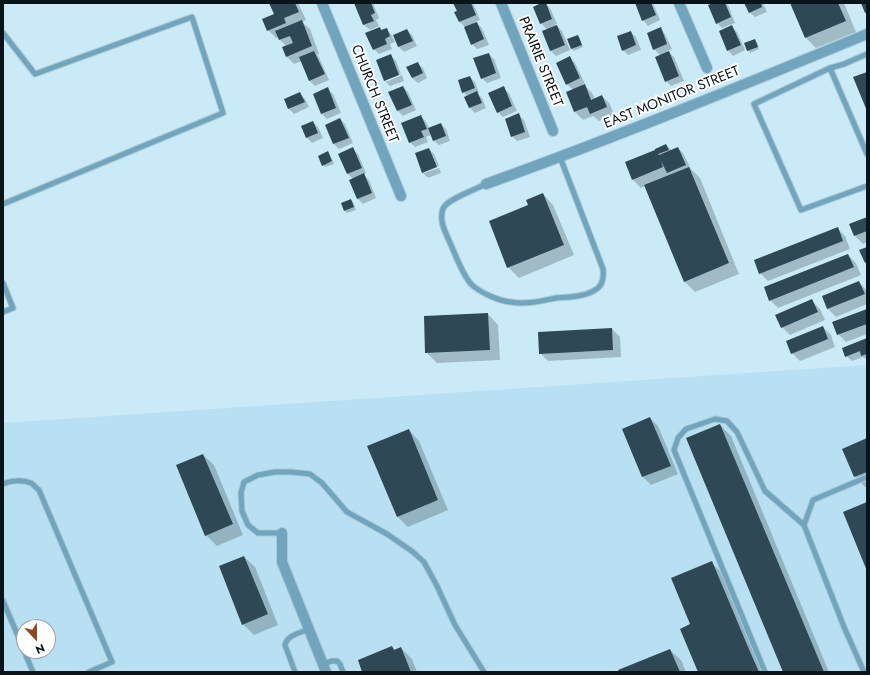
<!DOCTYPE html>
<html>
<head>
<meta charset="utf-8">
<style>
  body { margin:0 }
  #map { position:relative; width:870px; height:675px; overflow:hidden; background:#caeaf8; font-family:Jost,sans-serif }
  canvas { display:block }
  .frame { position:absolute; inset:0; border:4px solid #091419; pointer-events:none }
  .north { position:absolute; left:16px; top:619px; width:40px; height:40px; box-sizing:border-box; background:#fff; border:1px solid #9da1a3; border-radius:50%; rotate:158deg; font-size:11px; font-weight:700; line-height:16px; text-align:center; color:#091419 }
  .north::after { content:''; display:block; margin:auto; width:14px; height:18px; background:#8f4921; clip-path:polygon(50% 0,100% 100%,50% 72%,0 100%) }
</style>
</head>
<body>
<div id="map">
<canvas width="870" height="675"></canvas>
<div class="frame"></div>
<div class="north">N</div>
</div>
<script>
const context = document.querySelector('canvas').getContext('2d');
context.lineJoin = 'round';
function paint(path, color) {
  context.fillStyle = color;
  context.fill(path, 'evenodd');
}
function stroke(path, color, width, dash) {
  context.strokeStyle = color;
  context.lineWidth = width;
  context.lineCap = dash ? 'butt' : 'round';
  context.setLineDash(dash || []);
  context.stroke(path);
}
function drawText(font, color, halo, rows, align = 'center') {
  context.font = font + ' Jost,sans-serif';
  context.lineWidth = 4;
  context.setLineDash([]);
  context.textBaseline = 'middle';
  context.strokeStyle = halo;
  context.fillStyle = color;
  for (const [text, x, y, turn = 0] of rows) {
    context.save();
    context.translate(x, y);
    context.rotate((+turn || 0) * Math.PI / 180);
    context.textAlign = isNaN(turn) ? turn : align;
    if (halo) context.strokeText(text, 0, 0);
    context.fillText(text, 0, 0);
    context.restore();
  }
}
paint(new Path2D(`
  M867,365V672H3V423ZM24,627H48V651H24Z`), '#b8e0f2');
paint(new Path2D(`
  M270,3H298L306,20L302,22L310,29L319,54L317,55L319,57L329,80L315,86L310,81L302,61L294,64L286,56V46L280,40L279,37L276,38L268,30L275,14Z
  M355,3H373L379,18L376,20L379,26L370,30L364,25Z
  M455,3H473L480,20L475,22L482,28L489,45L477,49L472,44L466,28L459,21L458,12Z
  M544,3H545L550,8L557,24H555L562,31L570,50L556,56L551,51L543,31L547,30L541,23Z
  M636,3H653L660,20L648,26L643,20Z
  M715,3H726L728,5L735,23L722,28L717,23Z
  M745,3H763L767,12L755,17L749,12Z
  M791,3H844L856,32L816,48L805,37Z
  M732,27L737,32L745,50L733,56L728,50L720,32Z
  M380,28L382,31L386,29L391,34L395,42L390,44L392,49L379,54L374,49Z
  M660,28L665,34L672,49L667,51L674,57L684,81L671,86L666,81L661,56L654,49Z
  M407,30L412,35L417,46L404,52L399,47Z
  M631,32L636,37L641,50L628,55L623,50Z
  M578,36L580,39L583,47L574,51L572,49L568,40Z
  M754,40L757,42L759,49L750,53L748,50Z
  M488,54L494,59L501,78L487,83L482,78Z
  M391,56L396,61L401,74L386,80V82L402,75L404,81L390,86L385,81L377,61Z
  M570,58L575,63L585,84H583L592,93L595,99L602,96L610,104L614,115L599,121L593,116L583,120L575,112L567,93L573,90L567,84Z
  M417,63L423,68L427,78L418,83L412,78Z
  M470,77L475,82L479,93L478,94L482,98L486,108L475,113L470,108L468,97L463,92Z
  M403,87L408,92L416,110L403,116L398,111L390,92Z
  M503,88L509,93L517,111L503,117L498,112Z
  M327,89L333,94L341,113L327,119L322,114L314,94Z
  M300,94L305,99L309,107L294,114L289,109L286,100Z
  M518,114L524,120L530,137L517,141L512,136Z
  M421,116L426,122L429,128L441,124L446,129L450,141L439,145L433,140L431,135L426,137L428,142L415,147L410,142Z
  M340,119L345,124L353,143L339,149L334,144Z
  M313,122L318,127L323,138L312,143L307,138Z
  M666,145L672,151L678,148L683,153L691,169L700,178L739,274L695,292L685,282L645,186L641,188L633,180L656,151Z
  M353,149L358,154L366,173L363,175L369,180L376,198L363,204L358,199L350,180L353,179L348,174L339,154Z
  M429,149L434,154L439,166L424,171V173L439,168L441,173L428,178L423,173L416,154Z
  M328,152L330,155L334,164L325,167L323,165Z
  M543,194L553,205L574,255L519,278L508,267L529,205Z
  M351,200L353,202L356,210L347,213L345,211L342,203Z
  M867,218V242L863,244L855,236L850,225Z
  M837,228L845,236L850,249L768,281L760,273Z
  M848,255L856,263L861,275L778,308L770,300Z
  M859,282L867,291V304L836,317L828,309L823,297Z
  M812,301L820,309L825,320L790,335L782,327Z
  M867,310V334L846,342L838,334Z
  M488,314L498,325L500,360L437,363L426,352Z
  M823,327L831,335L835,347L800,361L792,353Z
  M612,329L620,337L621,357L548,361L540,353Z
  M867,339V360L863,357L852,361L846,356Z
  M650,418L658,426L678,474L651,485L643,477L623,429Z
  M720,425L731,436L829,672H784Z
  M409,430L419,441L448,510L408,527L397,516Z
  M867,439V487H865L855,476Z
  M203,455L214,465L243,535L217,546L206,535Z
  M244,557L255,567L278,625L254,635L243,624Z
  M711,562L722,573L764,672H699L692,625Z
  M392,647L395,650L401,648L412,659L417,672H363Z
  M670,650L681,660L686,672H620Z`), '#0003');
paint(new Path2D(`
  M269,3H295L299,12L284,18L286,23L267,31L262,19L274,14Z
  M354,3H371L375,13L371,15L374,21L363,25Z
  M453,3H471L476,15L459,22L454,12L457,11Z
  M541,3H546L552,19L540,24L533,7Z
  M635,3H651L656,15L642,21Z
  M713,3H725L731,17L716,24L708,5Z
  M744,3H761L762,7L749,13Z
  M790,3H838L846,21L805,38Z
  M861,3H867V12L865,13Z
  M302,20L312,46L286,57L282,47L293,43L290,36L279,40L275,31Z
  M477,22L484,39L471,45L464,27Z
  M557,25L565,45L550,51L542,31Z
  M732,25L741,45L727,51L719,31Z
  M380,27L381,30L387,28L390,36L385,39L387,44L373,50L365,33Z
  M661,27L667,44L653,50L647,33Z
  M407,29L413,41L398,47L393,35Z
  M631,31L636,45L622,51L617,36Z
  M578,35L582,45L571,49L567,39Z
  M755,39L758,47L747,51L744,43Z
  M314,51L325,74L309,81L299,57Z
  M669,51L679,76L665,82L655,57Z
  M489,53L496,73L481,79L473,58Z
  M391,54L399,75L384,81L376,60Z
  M570,56L580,78L566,85L556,63Z
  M418,62L423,73L412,78L406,67Z
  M867,72V111L853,77Z
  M470,76L475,88L462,93L458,80Z
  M585,84L591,100L602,95L607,107L590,114L587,107L574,112L566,92Z
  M403,86L412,105L397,111L388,92Z
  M504,86L512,106L497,113L488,93Z
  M328,87L336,108L321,114L313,94Z
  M477,91L482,103L469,108L464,97Z
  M300,92L305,102L288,109L284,99Z
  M519,113L525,132L511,137L505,119Z
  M421,115L427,129L421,131L424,137L409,143L401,123Z
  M340,118L349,138L333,144L325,125Z
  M313,121L318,133L306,138L301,126Z
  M441,123L446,136L433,141L428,128Z
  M666,144L669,150L658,154L659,155L678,147L686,165L667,173L661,161L663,167L632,180L625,162L655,150V149Z
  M353,147L362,168L347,174L338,154Z
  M429,148L437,167L422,173L415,153Z
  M328,151L332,161L322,166L318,156Z
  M689,167L729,263L684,282L644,185Z
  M364,173L372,193L357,199L349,180Z
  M543,193L564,245L507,268L489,221L528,205L526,200Z
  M351,199L354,207L344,211L341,203Z
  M867,217V231L854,236L849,224Z
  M838,227L843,241L759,274L754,260Z
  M867,247V262L865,263L859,250Z
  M848,254L854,267L769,301L764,287Z
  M859,281L865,294L827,309L822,296Z
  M812,299L818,312L781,328L775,315Z
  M867,309V324L837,335L832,322Z
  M488,313L490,350L425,353L424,316Z
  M823,326L828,339L791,354L786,341Z
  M612,328L613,350L539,354L538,332Z
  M867,338V354L861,356L860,351L845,357L842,348Z
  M650,417L671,466L642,477L622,429Z
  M720,424L824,672H783L686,438Z
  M409,429L438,500L397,517L367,446Z
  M867,438V472L854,477L842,449Z
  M203,454L233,524L205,536L176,465Z
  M867,502V571L843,512Z
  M244,556L268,614L242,625L219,566Z
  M712,561L751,654L759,672H698L680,629L690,624L671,578Z
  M392,646L394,650L401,647L411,672H362L358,660Z
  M670,649L680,672H619L618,670Z`), '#2e4955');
const service = new Path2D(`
  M3,33L35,74L192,17L223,113L3,204
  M867,54L844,64L830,68L754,104L801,210L867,186
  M830,68L867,154
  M486,184C476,189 449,199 444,207C443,208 442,212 442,213C440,224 447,235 451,245C456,256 463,276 472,285C481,293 499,301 511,302C526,305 541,301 556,298C568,297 584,297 595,290C603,286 604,278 603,269L560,157
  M3,283L13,308L3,312
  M3,484C11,480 23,480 31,483C33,484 36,488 39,490L112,662L89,672
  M282,533H258L248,525L242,511L241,493L244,482L258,475L275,472H291L310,474L322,483L347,512L387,534L413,552L424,562L437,586L455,625L484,672
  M3,601L24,650
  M24,651L33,672
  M322,664L332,661H337L340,664L343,672
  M295,672L285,645C287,635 300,633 309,629
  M765,672L674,450L678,438L686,429L715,419L727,421L737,432L765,491L804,525
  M864,672L844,627L804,525L813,500L867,477`);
const minor = new Path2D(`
  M322,3L401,196
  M501,3L553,131
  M679,3L707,68
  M486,184C614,138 741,86 867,34
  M282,533V562L326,672`);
stroke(service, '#abc8d4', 7);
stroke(minor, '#abc8d4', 12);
stroke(service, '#70a5bd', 5);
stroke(minor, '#70a5bd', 10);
drawText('14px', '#091419', '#fff', [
  ["PRAIRIE STREET",540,62,68],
  ["CHURCH STREET",374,94,68],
  ["EAST MONITOR STREET",672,98,-22]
]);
</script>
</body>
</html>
